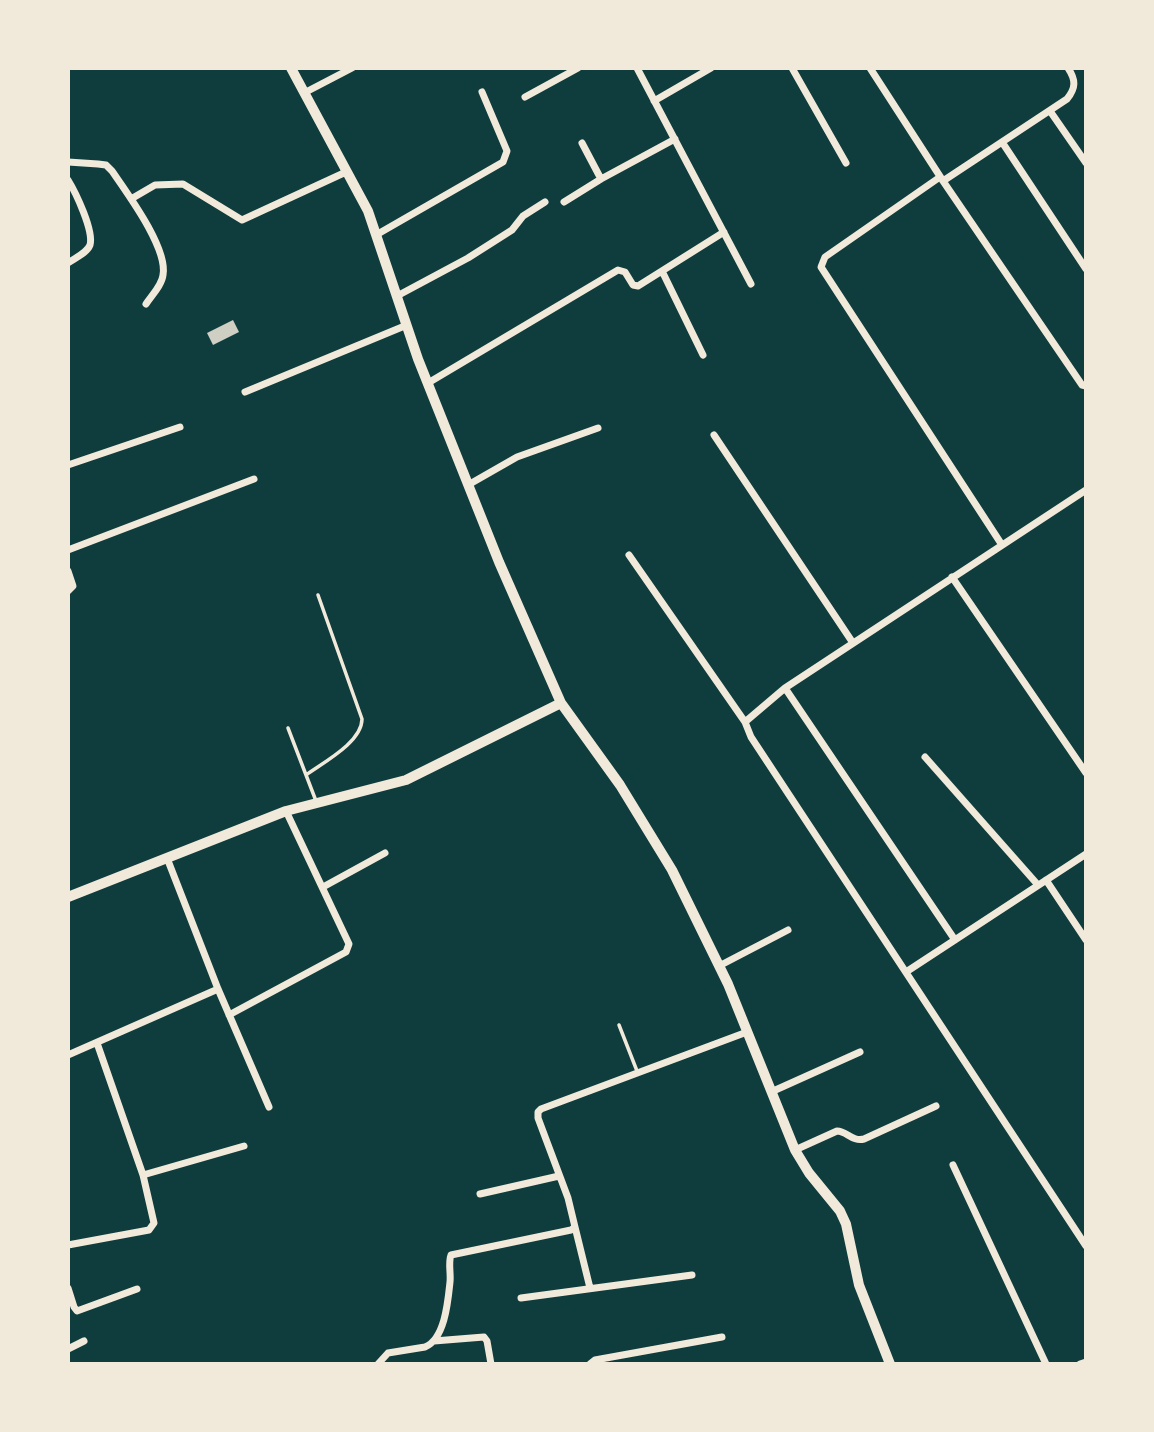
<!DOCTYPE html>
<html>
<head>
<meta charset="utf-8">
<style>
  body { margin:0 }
  #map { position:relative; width:1154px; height:1432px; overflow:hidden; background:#0f3d3e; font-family:Poppins,sans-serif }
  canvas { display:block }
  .frame { position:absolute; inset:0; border:70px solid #f1e9da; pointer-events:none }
</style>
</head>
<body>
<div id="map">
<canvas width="1154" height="1432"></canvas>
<div class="frame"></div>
</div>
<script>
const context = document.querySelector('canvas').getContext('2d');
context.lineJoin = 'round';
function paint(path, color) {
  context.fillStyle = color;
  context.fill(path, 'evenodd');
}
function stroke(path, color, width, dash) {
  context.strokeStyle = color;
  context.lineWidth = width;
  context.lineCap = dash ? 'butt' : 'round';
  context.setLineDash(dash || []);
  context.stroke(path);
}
paint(new Path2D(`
  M233,320L239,332L213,345L207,333Z`), '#cfcfc3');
stroke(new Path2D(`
  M288,728L316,801
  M306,775C324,762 362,742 362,719L318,595
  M619,1025L637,1071`), '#f1e9da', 3.5);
stroke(new Path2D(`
  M637,68L751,284
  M792,68L846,163
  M870,68L943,181L1082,385L1086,386
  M304,93L352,68
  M525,97L578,68
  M654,101L711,68
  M1050,111L1086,163
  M1002,142L1086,269
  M582,143L601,179
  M68,162L98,164L106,165L112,171C127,193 168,248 163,275C162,285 152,295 146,304
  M940,177L825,257L821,267L1002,545
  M68,180C76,193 94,231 90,245C87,253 75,258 68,263
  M943,181L1067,99C1076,88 1076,80 1068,68
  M131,199L155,185L183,184L242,220L346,172
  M564,202L601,179L675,139
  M376,235L503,162L507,151L482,92
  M662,271L703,355
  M397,296L468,258L512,230L523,216L545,202
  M428,383L618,270L625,272L633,285L638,286L724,232
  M245,392L407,325
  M714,435L853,643
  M68,465L180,427
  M468,485L517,457L598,428
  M1086,490L785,688L745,722L751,737L1086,1246
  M68,550L254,479
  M629,555L745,722
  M68,571L73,586L68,591
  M952,577L1086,773
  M785,688L955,940
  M925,757L1038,885
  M167,858L218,989L269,1107
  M1046,880L1086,940
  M323,887L385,853
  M719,966L788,930
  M906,972L1086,854
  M229,1015L346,952L349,944L286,811
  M68,1055L218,989
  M771,1092L860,1052
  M795,1150L837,1131C847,1131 852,1142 864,1139L936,1106
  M953,1165L1046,1364
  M143,1175L244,1146
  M480,1194L559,1176
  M575,1227L590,1288
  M68,1245L149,1230L154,1223L143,1175L97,1043
  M68,1288L74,1307L77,1311L137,1289
  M521,1298L692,1275
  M434,1341L484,1337L487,1341L491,1364
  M68,1349L84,1341
  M378,1364L388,1353L425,1347C445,1339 448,1301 450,1282C451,1273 448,1263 451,1255L571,1230L575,1227L568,1198L538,1118V1112L541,1109L747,1032
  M590,1364L595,1360L722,1337
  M1080,1364L1086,1362`), '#f1e9da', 7);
stroke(new Path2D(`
  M291,68L368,211L418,359L499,562L561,703L620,785L672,870L728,984L795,1150L809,1173L840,1211L846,1224L859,1285L890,1364
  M68,897L286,811L406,780L561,703`), '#f1e9da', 10);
</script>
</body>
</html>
